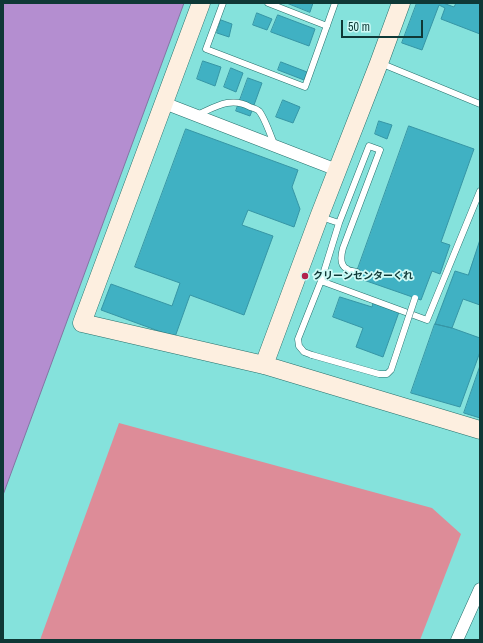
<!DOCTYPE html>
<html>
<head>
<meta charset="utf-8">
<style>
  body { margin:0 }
  #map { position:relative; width:483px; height:643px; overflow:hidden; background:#85e2dc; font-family:"Archivo Narrow",sans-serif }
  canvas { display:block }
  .frame { position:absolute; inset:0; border:4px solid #0f3836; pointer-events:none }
  .scale { position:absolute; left:341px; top:20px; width:82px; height:18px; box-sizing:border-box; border:2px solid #0f3836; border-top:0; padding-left:5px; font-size:12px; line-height:14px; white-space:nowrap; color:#0f3836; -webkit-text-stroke:3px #cefaf6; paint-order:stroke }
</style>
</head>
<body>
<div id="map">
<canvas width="483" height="643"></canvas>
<div class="frame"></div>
<div class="scale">50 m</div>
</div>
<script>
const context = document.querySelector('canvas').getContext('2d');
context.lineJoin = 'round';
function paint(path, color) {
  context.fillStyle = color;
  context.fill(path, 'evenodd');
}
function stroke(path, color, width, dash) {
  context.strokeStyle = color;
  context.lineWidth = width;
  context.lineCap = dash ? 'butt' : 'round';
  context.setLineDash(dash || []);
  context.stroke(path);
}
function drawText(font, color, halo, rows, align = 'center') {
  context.font = font + ' "Archivo Narrow","Noto Sans JP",sans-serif';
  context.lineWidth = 3.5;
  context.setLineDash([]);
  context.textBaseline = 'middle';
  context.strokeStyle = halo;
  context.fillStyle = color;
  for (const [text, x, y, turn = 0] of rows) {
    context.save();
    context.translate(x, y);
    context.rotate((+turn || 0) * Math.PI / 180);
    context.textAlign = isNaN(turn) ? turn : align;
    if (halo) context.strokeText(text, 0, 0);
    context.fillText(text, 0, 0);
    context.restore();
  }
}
paint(new Path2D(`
  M119,423L432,508L461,534L420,640H40Z`), '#dd8c98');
const water = new Path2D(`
  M3,3H184L3,495Z`);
paint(water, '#b48ed0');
stroke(water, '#8274a2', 1);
const building = new Path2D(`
  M287,3H313L310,12Z
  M417,3H443L454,7L456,3H480V34L441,19L445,8L439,5L422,50L402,43Z
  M257,13L272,19L267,30L253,25Z
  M278,15L315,29L309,46L271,32Z
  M221,20L232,24L229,37L217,33Z
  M203,61L221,67L215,86L197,79Z
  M281,62L307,72L304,80L278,70Z
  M231,68L243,73L236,92L224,87Z
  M248,78L262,83L250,116L236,111Z
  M283,100L300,107L293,123L276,117Z
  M379,121L392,125L387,139L375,134Z
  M409,126L474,149L441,242L450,245L440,274L432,271L421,300L355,277Z
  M186,129L298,170L292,187L300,209L294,227L248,210L242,225L273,236L244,315L190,295L175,337L101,310L111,284L172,306L180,283L135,267Z
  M480,240V305L463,299L452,328L435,324L455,271L468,275Z
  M340,297L372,307L373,303L399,312L383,357L356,347L363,328L333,317Z
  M435,324L452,328L480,338V352L460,407L411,393Z
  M480,366V418L464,413Z`);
paint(building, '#40b1c3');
stroke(building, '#3695a5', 1);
const lane = new Path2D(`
  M223,3L206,49L305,87L335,3
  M268,3L327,26
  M380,63L480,104
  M197,115C215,107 231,96 250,107C253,108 257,109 259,111C265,118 271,137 275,146
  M321,217L339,223L321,281L427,320L480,191
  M339,223L369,146L380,150L343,248C341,255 339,265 347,269C349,271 354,271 357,272
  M312,355L304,352L299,346L298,339L321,281`);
const street = new Path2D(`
  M164,103L337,170
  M457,640L480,589`);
const secondary = new Path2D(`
  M201,3L82,323L264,365L480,430
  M264,365L319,217L379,63L401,3`);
stroke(lane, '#26706c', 7);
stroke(street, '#26706c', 13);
stroke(secondary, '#26706c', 19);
stroke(lane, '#fff', 6);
stroke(street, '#fff', 12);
stroke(secondary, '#fdefe0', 18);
const laneBridge = new Path2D(`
  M312,355L379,374H387L391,370L415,298`);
stroke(laneBridge, '#26706c', 7, []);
stroke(laneBridge, '#fff', 6);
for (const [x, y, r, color] of [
  [305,276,4,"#b2214c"]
]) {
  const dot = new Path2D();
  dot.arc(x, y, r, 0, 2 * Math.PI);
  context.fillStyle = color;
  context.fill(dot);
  stroke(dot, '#cefaf6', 1.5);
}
drawText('bold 10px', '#0f3836', '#cefaf6', [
  ["クリーンセンターくれ",313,276]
], 'left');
</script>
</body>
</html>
